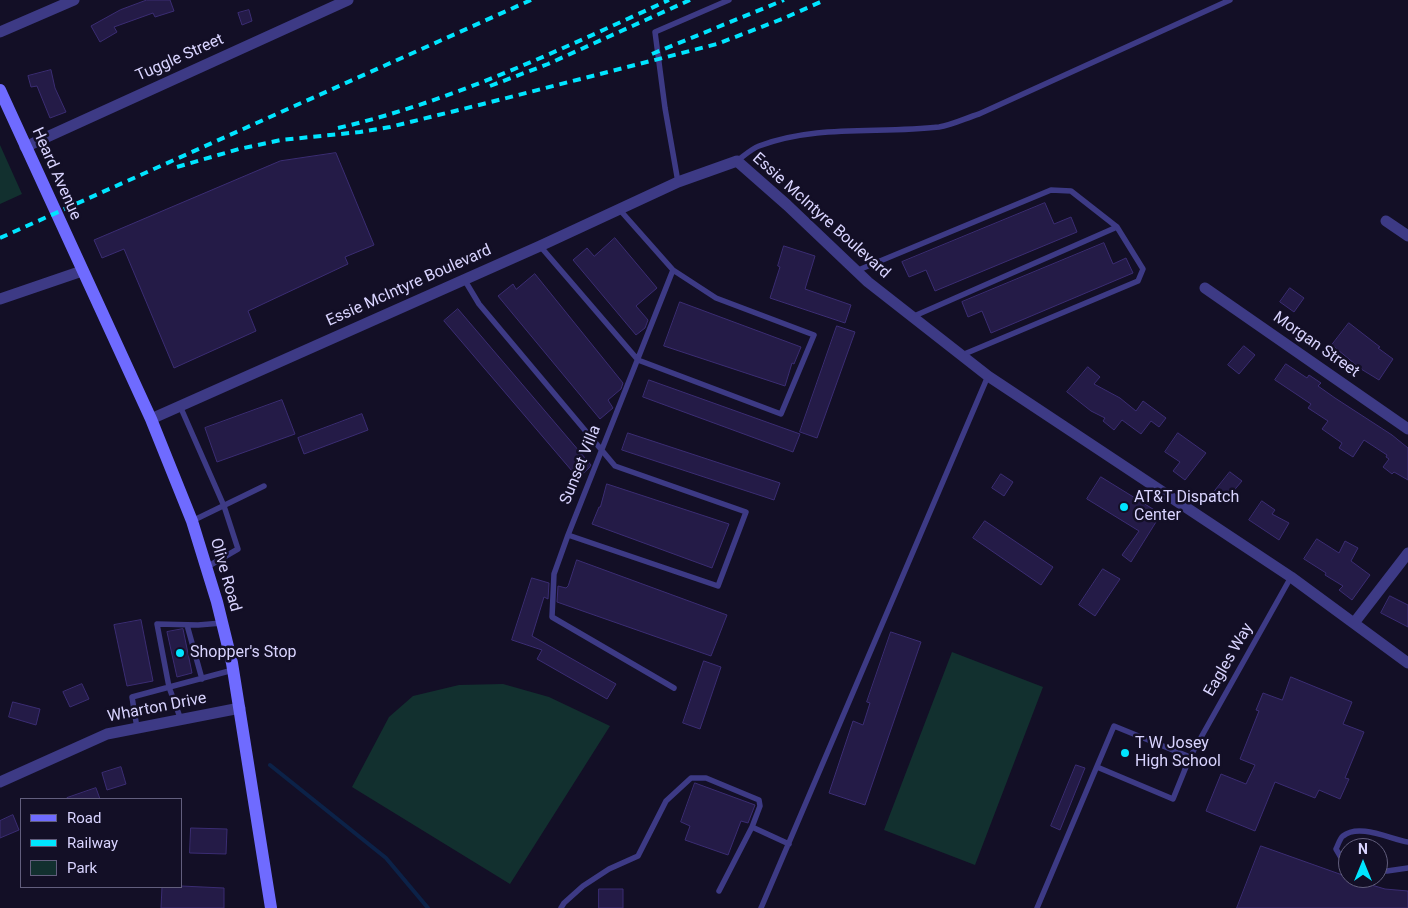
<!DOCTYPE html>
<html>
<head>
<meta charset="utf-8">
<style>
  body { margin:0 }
  #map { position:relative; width:1408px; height:908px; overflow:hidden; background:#130f26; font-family:Roboto,sans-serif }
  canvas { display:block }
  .legend { position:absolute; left:20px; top:798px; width:162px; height:90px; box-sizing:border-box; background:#130f26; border:1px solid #625e7d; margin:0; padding:6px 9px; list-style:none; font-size:15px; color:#d9d4ff }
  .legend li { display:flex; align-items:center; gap:10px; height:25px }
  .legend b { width:25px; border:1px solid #625e7d }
  .north { position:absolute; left:1338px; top:838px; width:50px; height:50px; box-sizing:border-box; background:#130f26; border:1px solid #625e7d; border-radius:50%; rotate:0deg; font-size:14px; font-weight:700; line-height:20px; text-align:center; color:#d9d4ff }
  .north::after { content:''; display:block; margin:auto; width:18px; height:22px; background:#00e5ff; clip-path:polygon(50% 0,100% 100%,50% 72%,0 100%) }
</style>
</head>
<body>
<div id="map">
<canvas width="1408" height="908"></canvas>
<ul class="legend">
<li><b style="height:6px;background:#6f6bff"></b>Road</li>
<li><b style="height:6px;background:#00e5ff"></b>Railway</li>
<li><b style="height:14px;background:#12302f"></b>Park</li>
</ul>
<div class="north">N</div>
</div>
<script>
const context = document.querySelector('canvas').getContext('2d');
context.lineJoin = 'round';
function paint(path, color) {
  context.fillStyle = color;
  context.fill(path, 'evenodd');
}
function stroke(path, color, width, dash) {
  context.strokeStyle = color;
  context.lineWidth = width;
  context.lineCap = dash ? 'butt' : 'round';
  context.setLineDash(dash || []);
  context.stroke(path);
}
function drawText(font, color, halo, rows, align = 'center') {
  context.font = font + ' Roboto,sans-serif';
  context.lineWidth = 5;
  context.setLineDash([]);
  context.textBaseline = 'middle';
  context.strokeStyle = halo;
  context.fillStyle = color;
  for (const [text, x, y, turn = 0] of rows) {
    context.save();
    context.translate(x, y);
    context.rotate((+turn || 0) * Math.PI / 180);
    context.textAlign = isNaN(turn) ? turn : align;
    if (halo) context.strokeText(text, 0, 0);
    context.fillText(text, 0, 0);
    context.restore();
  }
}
paint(new Path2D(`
  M0,145L22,194L0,204Z
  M952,652L1043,687L975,865L884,830Z
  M503,684L549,697L610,726L510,884L352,787L389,717L413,696L459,685Z`), '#12302f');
stroke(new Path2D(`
  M270,765L386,858L428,908`), '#0c2248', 4);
const building = new Path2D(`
  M147,0H170L174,11L155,17L153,13L114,27L117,32L100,42L91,26L120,10Z
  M249,10L252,21L242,25L238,13Z
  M51,70L55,88L66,112L50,118L37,86L31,87L28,76Z
  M336,153L374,245L345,257L348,264L248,311L256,331L174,368L124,249L102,258L94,240L280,161Z
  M1045,203L1054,224L1071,217L1077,232L935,291L926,270L909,277L902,262Z
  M615,238L657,288L636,306L648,320L645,328L636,335L573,260L587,248L594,256Z
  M1104,243L1113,264L1126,258L1133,273L991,333L982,311L968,317L962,302Z
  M784,246L815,256L805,289L851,305L845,323L770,298L780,267L778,266Z
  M535,274L623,383L621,389L608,400L613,408L600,419L498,296L513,284L516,289Z
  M1290,288L1304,298L1294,312L1280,302Z
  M680,302L801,347L794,364L792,363L785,386L664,346Z
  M458,309L591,465L589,468L578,478L444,321Z
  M1349,323L1380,347L1378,348L1393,359L1379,380L1361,369L1332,345Z
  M837,326L855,332L817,438L800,432Z
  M1244,346L1255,355L1239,374L1228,365Z
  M1286,364L1307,378L1309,375L1321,383L1318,386L1335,398L1392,435L1408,448V480L1394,472L1392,474L1383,467L1389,459L1386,457L1387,455L1364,440L1353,457L1339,448L1342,443L1322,429L1328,421L1308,408L1311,404L1275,380Z
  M1088,367L1100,377L1094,384L1120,398L1136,411L1143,401L1166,418L1159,427L1151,421L1141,434L1122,420L1114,430L1103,421L1105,418L1091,411L1067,392Z
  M649,380L800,434L793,452L643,397Z
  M282,400L295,434L217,462L205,428Z
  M362,414L368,430L304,454L298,438Z
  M628,433L780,483L774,500L622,450Z
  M1178,433L1206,453L1185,480L1173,471L1180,462L1165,452Z
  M1230,472L1242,481L1225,501L1214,492Z
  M1001,474L1013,482L1004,496L992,488Z
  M1101,477L1161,514L1131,562L1122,555L1139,531L1087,499Z
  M607,484L729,524L712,568L592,524L599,507H600Z
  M1262,501L1275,510L1272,514L1289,523L1279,540L1249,520Z
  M985,521L1053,567L1041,585L973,538Z
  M1317,539L1339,553L1345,541L1358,548L1351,561L1370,575L1352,600L1339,590L1343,586L1325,575L1326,573L1304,559Z
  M577,560L727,615L711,656L557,602L558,586L566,588L568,586Z
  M1103,569L1120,579L1095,616L1079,605Z
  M532,578L549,583L548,599L544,597L532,636L616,684L607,699L537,659L542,650L512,640Z
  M1390,596L1408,605V627L1381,613Z
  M141,620L153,681L127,686L114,625Z
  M183,629L192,673L177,677L167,632Z
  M891,632L921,642L865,805L829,793L853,721L863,725L870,703L867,702Z
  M704,661L721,667L700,729L683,723Z
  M1291,677L1352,702L1343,724L1364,732L1345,778L1349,779L1340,799L1319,790L1315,798L1275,782L1255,831L1206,811L1221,774L1246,784L1255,765L1240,759L1259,711L1256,710L1263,693L1282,700Z
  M82,684L89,699L70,707L63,692Z
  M13,702L40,709L36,725L9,717Z
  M1076,765L1085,768L1060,830L1051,826Z
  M121,767L126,784L107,790L102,773Z
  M695,783L755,805L748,823L741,821L728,855L685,840L690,826L681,822Z
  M96,788L100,799H67V798Z
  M13,815L19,830L0,838V821Z
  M191,828L227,829L226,854L190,853Z
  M1261,846L1348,877V878L1385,889L1408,891V908H1237Z
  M181,886L224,888V908H161L162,887Z
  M599,889H623V908H599Z`);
paint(building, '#241b47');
stroke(building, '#3b2d73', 1);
stroke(new Path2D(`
  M737,161C744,156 751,149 759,146C817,124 879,134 939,127C952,125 966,118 979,114L1230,0
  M678,182L665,108L655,32L729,0
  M619,209L673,270L568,535L554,574L552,617L674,688
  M540,246L638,360L781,414L814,335L716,298L673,270
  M856,271L1051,190L1071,191L1117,227L1143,269L1138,281L962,355
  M464,279L479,304L615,466L746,512L718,586L568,535
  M912,317L1117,227
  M180,406L224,506L238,549L207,567
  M192,521L264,486
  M187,625L202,679
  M181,720L169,687L157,624L198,625L222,623
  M137,728L132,697L233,670
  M1097,767L1173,799L1190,757L1291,577
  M1348,863L1343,861L1336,849C1338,845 1340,838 1343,836C1359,823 1390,839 1408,842
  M1378,870L1387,871L1408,868
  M719,891L752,827
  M561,908L564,903L583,886L609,869L638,856L666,801L691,778H706L759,800L760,806L752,827L789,844
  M761,908L988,376
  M1037,908L1114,726L1190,757`), '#3d3a85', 5.5);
stroke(new Path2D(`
  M0,32L74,0
  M25,147L348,0
  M1386,221L1408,236
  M1205,288L1408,429
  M0,299L82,271
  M151,419L540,246L678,182L737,161L787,205L868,282L988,376L1291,577L1408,663
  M1354,623L1408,553
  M0,782L107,734L240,708`), '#3d3a85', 11);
stroke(new Path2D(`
  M0,90L151,419L192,521L217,602L232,663L271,908`), '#6f6bff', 12);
stroke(new Path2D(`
  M652,54L784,0
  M490,86L548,64L690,0
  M338,128C454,101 561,49 669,0
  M177,167L239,149L281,140L360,132L390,127L483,104L717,44L782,19L825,0
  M0,238L531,0`), '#00e5ff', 4, [8, 6]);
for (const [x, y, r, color] of [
  [1124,507,5,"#00e5ff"],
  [180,653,5,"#00e5ff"],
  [1125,753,5,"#00e5ff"]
]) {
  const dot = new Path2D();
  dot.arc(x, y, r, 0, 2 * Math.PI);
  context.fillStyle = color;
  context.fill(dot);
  stroke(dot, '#130f26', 2);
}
drawText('16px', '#d9d4ff', '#130f26', [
  ["Tuggle Street",180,58,-24],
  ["Heard Avenue",56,174,66],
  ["Essie McIntyre Boulevard",821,216,42],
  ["Essie McIntyre Boulevard",409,286,-24],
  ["Morgan Street",1316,345,35],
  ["Sunset Villa",581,465,-68],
  ["Olive Road",225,575,74],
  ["Eagles Way",1229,660,-60],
  ["Wharton Drive",157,708,-11]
]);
drawText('16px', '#d9d4ff', '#130f26', [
  ["AT&T Dispatch",1134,498],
  ["Center",1134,516],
  ["Shopper's Stop",190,653],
  ["T W Josey",1135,744],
  ["High School",1135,762]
], 'left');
</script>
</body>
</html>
